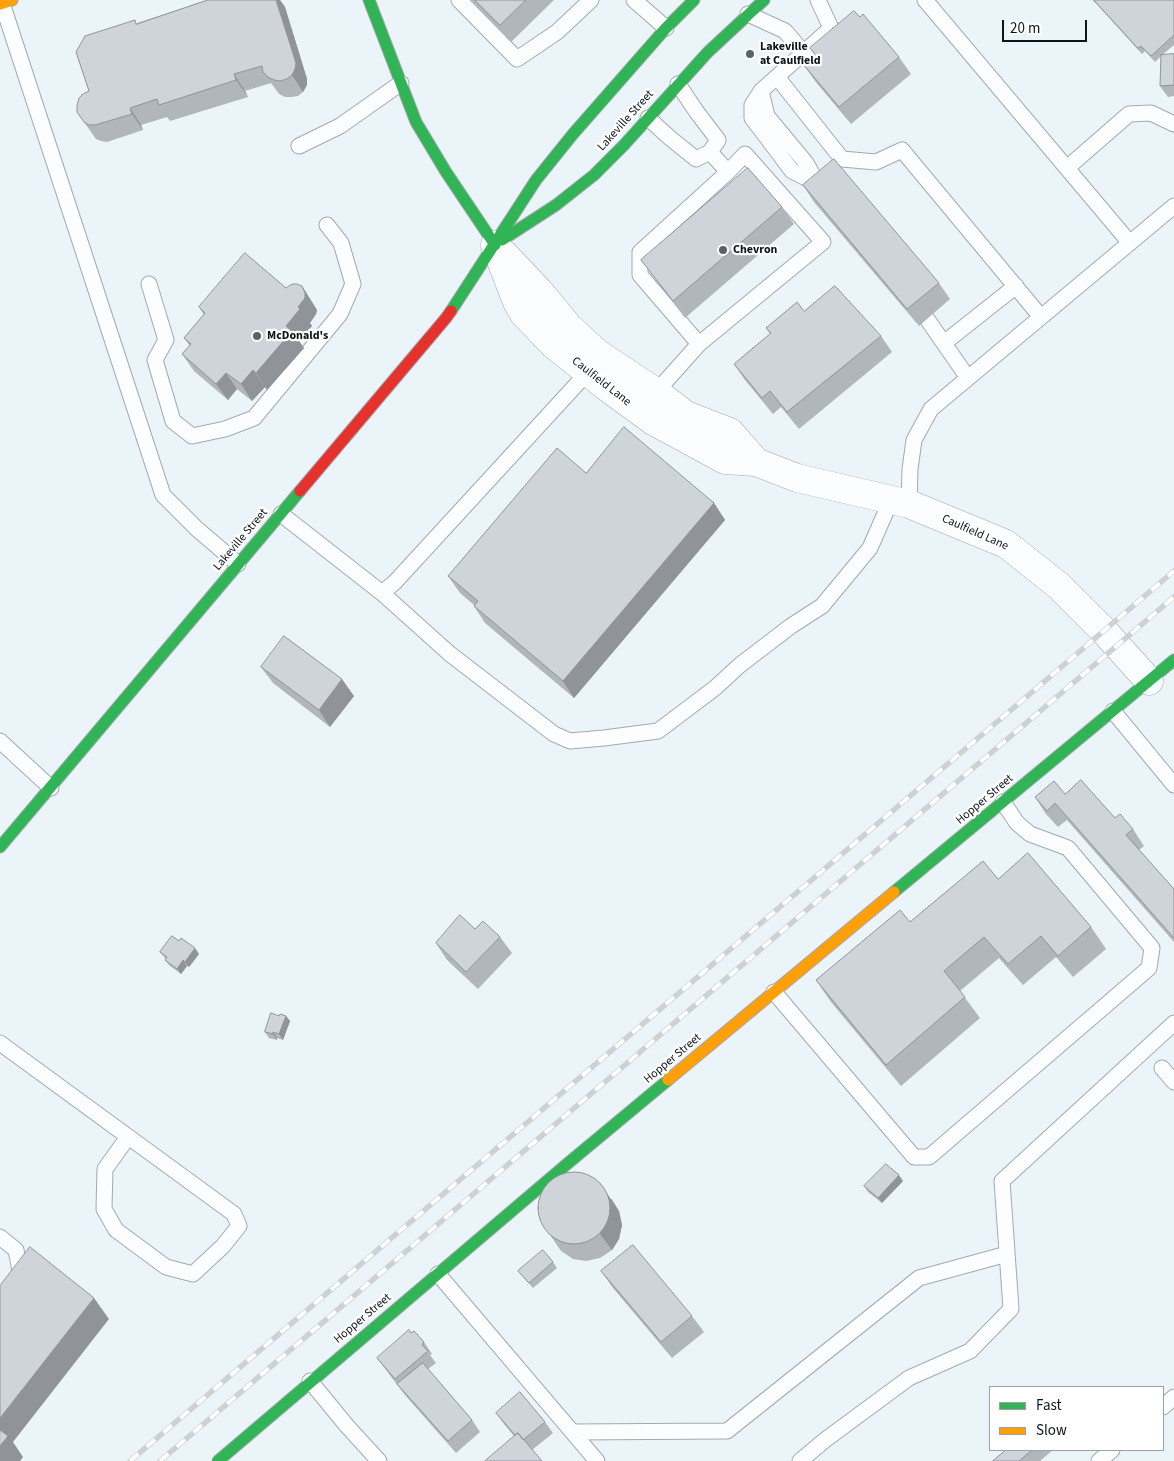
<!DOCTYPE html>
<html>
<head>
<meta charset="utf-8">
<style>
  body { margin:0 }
  #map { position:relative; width:1174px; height:1461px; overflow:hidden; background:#ebf4f9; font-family:"Source Sans 3",sans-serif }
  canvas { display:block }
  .legend { position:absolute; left:989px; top:1386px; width:175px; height:65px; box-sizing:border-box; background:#fff; border:1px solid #9ea1a3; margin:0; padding:6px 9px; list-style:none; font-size:15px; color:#0d1518 }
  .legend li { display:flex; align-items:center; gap:10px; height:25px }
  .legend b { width:25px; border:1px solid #9ea1a3 }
  .scale { position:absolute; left:1002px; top:20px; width:85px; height:22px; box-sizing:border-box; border:2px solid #0d1518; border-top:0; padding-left:6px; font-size:15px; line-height:18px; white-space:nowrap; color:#0d1518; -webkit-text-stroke:4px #fff; paint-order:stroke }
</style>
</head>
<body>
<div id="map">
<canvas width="1174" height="1461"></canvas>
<ul class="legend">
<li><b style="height:6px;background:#30b455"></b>Fast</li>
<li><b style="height:6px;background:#ff9f0a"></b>Slow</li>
</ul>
<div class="scale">20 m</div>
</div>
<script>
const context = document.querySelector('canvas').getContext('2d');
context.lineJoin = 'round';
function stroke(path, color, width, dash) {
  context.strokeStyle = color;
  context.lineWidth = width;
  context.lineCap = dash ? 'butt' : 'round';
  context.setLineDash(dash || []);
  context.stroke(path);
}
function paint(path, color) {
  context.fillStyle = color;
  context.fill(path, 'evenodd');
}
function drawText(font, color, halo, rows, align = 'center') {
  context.font = font + ' "Source Sans 3",sans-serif';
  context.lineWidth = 4.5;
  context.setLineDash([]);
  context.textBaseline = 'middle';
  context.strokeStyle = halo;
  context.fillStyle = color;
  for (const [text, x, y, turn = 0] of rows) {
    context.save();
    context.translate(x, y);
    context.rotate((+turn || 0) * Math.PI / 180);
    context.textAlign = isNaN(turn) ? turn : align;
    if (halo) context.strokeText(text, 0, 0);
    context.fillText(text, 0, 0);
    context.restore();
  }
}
const lane = new Path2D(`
  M459,0L517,59L557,32L591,0
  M634,0L666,28
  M818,0L831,28L761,91L752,105V118L792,171L818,184L826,192
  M925,0L1130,243
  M2,3L163,495L197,529L238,564
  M748,14L785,31L803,52
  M777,77L842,159L876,162L902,150L1041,317
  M761,91L767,116L806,163L818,184
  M648,118L670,138L696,159L710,152L718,140L696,111L678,84
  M299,146L340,126L401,83
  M1067,168L1129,114L1151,113L1174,124
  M149,284L166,340L155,360L173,421L192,436L225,429L254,418L340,314L353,284L341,243L327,225
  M927,319L968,378
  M944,343L1016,286
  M699,344L640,275V252L728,172L710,152
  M656,392L699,344L823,242L745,154L728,172
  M909,504L910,469L914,440L931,409L1174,206
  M281,514L382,593L450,654L554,734L570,741L604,738L658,731L715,688L740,665L791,626L822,606L870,548L891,500
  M382,593L395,582L588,372
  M1113,711L1174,785
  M0,741L51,788
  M774,992L914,1157H929L1149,968L1152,948L1068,848L1030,834L1017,823L1003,802
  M0,1043L234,1214L239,1226L223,1246L193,1274L166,1267L116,1230L104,1209L105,1169L128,1137
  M1162,1068L1174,1082
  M0,1237L16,1250L22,1281L0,1312
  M438,1274L597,1461
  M310,1381L347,1426L379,1461
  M1163,1407L1174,1397
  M573,1432L727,1431L919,1278L1007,1254
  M800,1461L825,1440L909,1378L970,1351L1011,1309L1002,1181L1174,1023
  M1099,1461L1112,1450`);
const street = new Path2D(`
  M495,245L517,302L524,314L553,344L604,385L653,421L725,460L756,462L797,478L909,504L1006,544L1059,586L1104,631L1149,681
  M504,254L539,291L568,326L597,353L656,392L686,415L730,432L756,462`);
const fast = new Path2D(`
  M369,0L416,122L446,172L495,245
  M502,240L556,205L594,175L624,145L708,52L764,0
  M451,311L536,180L573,134L666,28L694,0
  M0,847L300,491
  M894,892L1174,660
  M218,1461L567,1164L668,1080`);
const slow = new Path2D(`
  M0,4L12,0
  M668,1080L894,892`);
const jam = new Path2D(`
  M300,491L446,318L451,311`);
stroke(lane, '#a3aaaf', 17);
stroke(street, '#a3aaaf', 29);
stroke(fast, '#a3aaaf', 13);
stroke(slow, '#a3aaaf', 13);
stroke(jam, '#a3aaaf', 13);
stroke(lane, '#fcfdfe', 15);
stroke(street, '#fcfdfe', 28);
stroke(fast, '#30b455', 11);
stroke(slow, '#ff9f0a', 11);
stroke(jam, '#e5322d', 11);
const rail = new Path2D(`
  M130,1461L1174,571
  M160,1461L1174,597`);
stroke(rail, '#ced1d3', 5.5);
stroke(rail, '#fff', 4, [11]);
paint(new Path2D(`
  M208,0H280L285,7L307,79V85L303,92L298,96L292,97H285L279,94L271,83L245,91L248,97L170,121L167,117L141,125L143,130L107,142L101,141L96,139L77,112L89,91L137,23Z
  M471,0H554L511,42Z
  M1093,0H1174V45L1162,55L1174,54V96L1168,97L1160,86L1161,56L1155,62L1145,51L1142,54Z
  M860,17L899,57L911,74L851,124L815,81L803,64L815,55L810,48Z
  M803,185L939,283L950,299L919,326L814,202Z
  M782,207L794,224L685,318L653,276L641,260Z
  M302,286L317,310L316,314L310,323L312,326L299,341L304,348L267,390L265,387L252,401L237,389L228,400L194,371L182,354L190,346L184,338L204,315L199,307L286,288Z
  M804,311L881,336L892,352L799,429L781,407L773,414L745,380L734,364L770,334L766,328Z
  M586,473L714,503L725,520L574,698L485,623L474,606V605L460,593L448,576Z
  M261,667L354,696L330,727L273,683Z
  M1065,794L1115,818L1133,829L1144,846L1139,850L1174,889V942L1067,820L1058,827L1046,814L1035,797Z
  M998,879L1091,927L1106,949L1073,977L1056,957L1023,985L999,958L960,991L980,1018L901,1086L831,1002L816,980L910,922Z
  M475,929L500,937L512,953L478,989L447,960L436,943Z
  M179,941L199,954L189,967L187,966L181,974L169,965L165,960L166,959L160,952Z
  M279,1016H286L290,1021L283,1040L277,1038V1040L269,1038L265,1032Z
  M903,1181L882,1203L868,1192L864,1186Z
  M612,1199L619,1211L622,1225L619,1239L612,1250L600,1258L586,1261L573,1259L561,1251L542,1223Z
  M553,1262L557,1268L533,1288L518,1271Z
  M601,1271L692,1316L704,1332L672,1358L613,1288Z
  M411,1333L424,1342L432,1354L430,1355L436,1363L428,1369L472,1420L480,1432L456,1453L405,1395L377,1358Z
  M496,1413L545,1422L553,1433L532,1450L514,1436L504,1424Z
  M1006,1450H1053L1040,1461H993Z`), '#b1b6bb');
paint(new Path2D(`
  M276,0H280L285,7L307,79V85L303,92L292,75Z
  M234,74L245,91L248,97L236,80Z
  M130,108L141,125L143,130L132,114Z
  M302,286L317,310L316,314L310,323L312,326L299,341L304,348L267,390L256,373L298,307Z
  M253,370L265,387L252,401L241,384Z
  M226,373L237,389L228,400L216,384Z
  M714,503L725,520L574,698L563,681Z
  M342,679L354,696L330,727L319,710Z
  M195,948L199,954L189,967L185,962Z
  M183,960L187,966L181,974L177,969Z
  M286,1016L290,1021L283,1040L279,1034Z
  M273,1032L277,1038V1040L273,1034Z
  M899,1175L903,1181L882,1203L878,1198Z
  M600,1183L619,1211L622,1225L619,1239L612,1250L600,1234Z
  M94,1298L109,1319L13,1442L23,1457L20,1461H0V1418Z`), '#909498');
const building = new Path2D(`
  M208,0H276L296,63L295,69L292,75L287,79L280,81L274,80L268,77L263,72L262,66L234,74L236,80L159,105L157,99L130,108L132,114L95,125H89L84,122L77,112V106L79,98L83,94L89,91L76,52L85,36L135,20L136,24Z
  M475,0H526L500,25Z
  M1094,0H1174V35L1151,56L1141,46L1138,48Z
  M854,11L860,17L863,14L899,57L839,107L803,64L815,54L810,48Z
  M1174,54V85L1160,86L1161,55Z
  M834,159L939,283L907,309L803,185Z
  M748,168L782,207L673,301L641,260Z
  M245,253L286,288L292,284H297L302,286L305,293V298L298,307L300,309L286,326L292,331L256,373L253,370L241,384L226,373L216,384L182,354L191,344L184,338L205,313L199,307Z
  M835,286L881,336L787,412L770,391L762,398L734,364L771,333L766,328L797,302L804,311Z
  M624,427L714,503L563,681L474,606L478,601L448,576L557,448L586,473Z
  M284,636L342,679L319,710L261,667Z
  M1081,780L1115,818L1120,814L1133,829L1126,835L1174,889V938L1055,803L1047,811L1035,797L1054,781L1065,794Z
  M1028,853L1091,927L1058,956L1041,936L1008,964L984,937L944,971L965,997L886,1065L816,980L900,910L910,922L983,861L998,879Z
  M460,915L475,929L483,921L500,937L466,972L436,943Z
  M172,936L179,941L181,938L195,948L185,962L183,960L177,969L165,960L167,957L160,952Z
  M271,1013L279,1016L280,1014L286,1016L279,1034L273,1032V1034L265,1032Z
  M886,1164L899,1175L878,1198L864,1186Z
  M538 1208a36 36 0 1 1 72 0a36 36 0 1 1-72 0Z
  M633,1245L692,1316L661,1342L601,1271Z
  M30,1247L94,1298L0,1418V1286Z
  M543,1250L553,1262L529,1283L518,1271Z
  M409,1330L411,1333L414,1331L424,1342L422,1345L428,1351L395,1379L377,1358Z
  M423,1363L472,1420L448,1441L397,1384Z
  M520,1392L545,1422L523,1440L518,1433L515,1435L496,1413Z
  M0,1430L8,1436L0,1446Z
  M518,1433L542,1461H485Z
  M1006,1450H1032L1019,1461H993Z`);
paint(building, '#ced4d9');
stroke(building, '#909498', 1);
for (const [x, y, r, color] of [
  [750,54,5,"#5b6367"],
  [723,250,5,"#5b6367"],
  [257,336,5,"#5b6367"]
]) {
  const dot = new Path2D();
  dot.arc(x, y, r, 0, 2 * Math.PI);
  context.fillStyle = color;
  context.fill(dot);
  stroke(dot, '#fff', 2);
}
drawText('bold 12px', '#0d1518', '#fff', [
  ["Lakeville",760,47],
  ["at Caulfield",760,61],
  ["Chevron",733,250],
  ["McDonald's",267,336]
], 'left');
drawText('12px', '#0d1518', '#fff', [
  ["Lakeville Street",626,121,-48],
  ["Caulfield Lane",601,382,38],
  ["Caulfield Lane",975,533,24],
  ["Lakeville Street",241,540,-50],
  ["Hopper Street",985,800,-40],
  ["Hopper Street",673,1059,-40],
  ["Hopper Street",363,1319,-40]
]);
</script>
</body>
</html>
